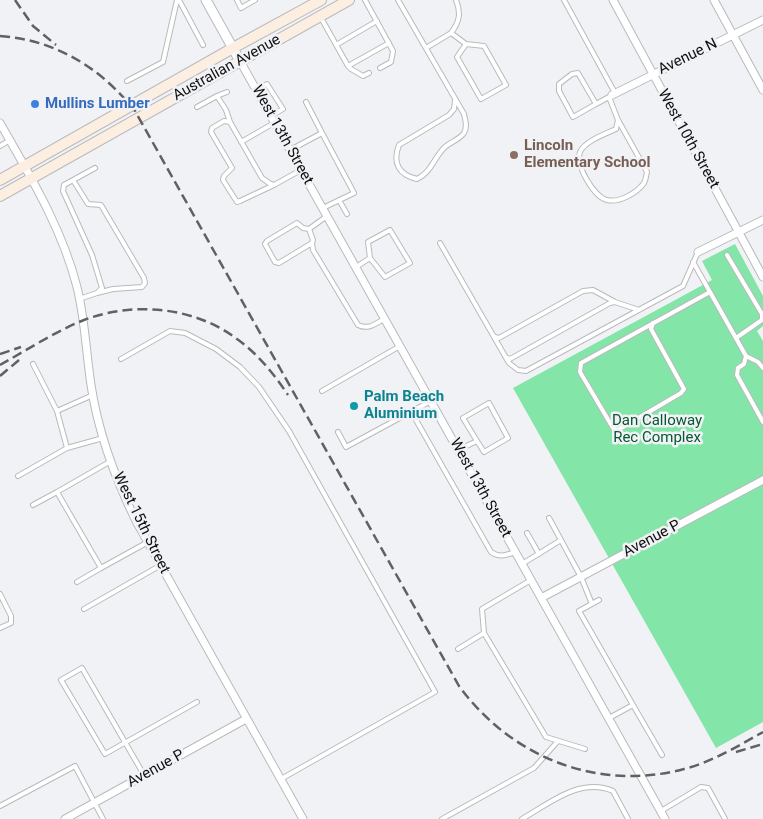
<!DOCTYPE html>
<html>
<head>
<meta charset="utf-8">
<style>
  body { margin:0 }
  canvas { display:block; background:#f1f2f5 }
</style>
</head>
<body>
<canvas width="763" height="819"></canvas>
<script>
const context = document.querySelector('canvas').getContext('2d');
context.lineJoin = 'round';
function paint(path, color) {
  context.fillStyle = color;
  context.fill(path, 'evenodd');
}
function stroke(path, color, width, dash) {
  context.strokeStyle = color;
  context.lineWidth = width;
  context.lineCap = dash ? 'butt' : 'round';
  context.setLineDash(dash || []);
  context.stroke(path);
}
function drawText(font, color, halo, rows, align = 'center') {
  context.font = font + ' Roboto,sans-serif';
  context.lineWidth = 5;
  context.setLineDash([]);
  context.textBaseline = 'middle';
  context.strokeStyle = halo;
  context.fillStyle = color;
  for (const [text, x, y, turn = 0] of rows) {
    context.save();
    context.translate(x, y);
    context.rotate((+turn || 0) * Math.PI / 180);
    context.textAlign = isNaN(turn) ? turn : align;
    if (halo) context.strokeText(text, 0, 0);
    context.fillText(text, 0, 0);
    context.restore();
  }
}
paint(new Path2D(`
  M735,244L763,296V326L757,331L763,341V722L716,748L513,388L712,280L702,261Z`), '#83e5a8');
const service = new Path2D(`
  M179,0L203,45
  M237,0L241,8L255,0
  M365,0L393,51L391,62L380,68
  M398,0L464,114C465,120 468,126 464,133C460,139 451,142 445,147C434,157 432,172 417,179C399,175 392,163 399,145L449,115L454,109L455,100
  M564,0L615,93
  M320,16L348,66L351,69L363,76L369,73
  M451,33C460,21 461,13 456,0
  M336,45L377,21
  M426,48L451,33L466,44L484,46L506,85L481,99L457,57L466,44
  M348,66L389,43
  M127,81L163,62L177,0
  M256,89L267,84L283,109L271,116
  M217,96L227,92
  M609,97L618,120L616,129C605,134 585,141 580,152C575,165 594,197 607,200C619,203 637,193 644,183C646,180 646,175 647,172L618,120
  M306,102L322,133
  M596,104L573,117L559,91V84L572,74L578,73L596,104L609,97
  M197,107L217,96L226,110L230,122
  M241,142L274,123
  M0,146L10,140
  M290,150L322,133L354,193L323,208
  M73,180L88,204L101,205L144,278L145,283L142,287L113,289L97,293
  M274,185L240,201L237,202L223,180L224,176L232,168L211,132L212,128L224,121L230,122L262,178L269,183L274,185L301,170
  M339,200L347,214
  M309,229L313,240L312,243L279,263L275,262L265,244L267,241L297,223L303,228L309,229L327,216
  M312,243L313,250L358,325C368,330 375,324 384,319
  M440,243L509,363L518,370L526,371L683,286L698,252
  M727,255L762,314V320L736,338
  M693,262L710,292
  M356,267L370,258L368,242L390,230L410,263L385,277L370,258
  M79,299L97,293L102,288L92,255L63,191L64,185L95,168
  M653,323L651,329L684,389L681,393L618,430L613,428L580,372L581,363L710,292L746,356L744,364L738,368L737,375L763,422
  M495,337L499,338L583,291L593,290L615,302
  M746,356L758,362L763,368
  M507,358L510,359L610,303L615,302L639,310
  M121,359L170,331L185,333L216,349L240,367L259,387L289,431L435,692L281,779
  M33,364L57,411L93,395
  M322,391L400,346
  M418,408L415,414L416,420L491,552C500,558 506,555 515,552
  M57,411L67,448L103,438
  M338,432L346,447L431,401
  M458,450L477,441L484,452L508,438L489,403L463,418L477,441
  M111,461L57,492L101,568L148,542
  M18,476L67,448
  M33,505L57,492
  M549,518L581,577L592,604
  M527,533L539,554
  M522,564L561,540
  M531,580L482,609L484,633L546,737L585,749
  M77,582L101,568
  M0,594L11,616V623L0,628
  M599,600L579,611L633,705
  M84,609L161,565
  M458,649L484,633
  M609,718L633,705L662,755
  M144,775L82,668L61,680L105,754L197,702
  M0,806L75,766L103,819
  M661,811L701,787L708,788L725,819
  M442,819L534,768L558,741
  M522,819C550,803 580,777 613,791L628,819`);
const minor = new Path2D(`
  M613,0L763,277
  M714,0L763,90
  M240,61L665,819
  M612,95L763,20
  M0,123C30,176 62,228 77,287C85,319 86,352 91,385C98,432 115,478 136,521L303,819
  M698,252L763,220
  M541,598L763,480
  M65,819L246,719`);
const tertiary = new Path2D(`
  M206,0L240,61`);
const secondary = new Path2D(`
  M0,180L233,48L321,0
  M0,196L349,0`);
stroke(service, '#b9babc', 6);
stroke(minor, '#b9babc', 9);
stroke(tertiary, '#b9babc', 11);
stroke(secondary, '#b9babc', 12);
stroke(service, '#fff', 4);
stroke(minor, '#fff', 7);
stroke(tertiary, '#fff', 9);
stroke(secondary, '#fdeee2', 10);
stroke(new Path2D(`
  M15,0L33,26L56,45
  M0,36C56,40 101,68 135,111L459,686C511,757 597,792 684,769C712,762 738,746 763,732
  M0,354L21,347
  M0,365C27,350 56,331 84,320C134,301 195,307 237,339C258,354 274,374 288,395
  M0,376L19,360
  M736,752L763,744`), '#606162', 2.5, [10, 5]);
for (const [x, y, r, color] of [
  [35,104,5,"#3f7fe0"],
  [514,155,5,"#8d6e63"],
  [354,406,5,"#0f9aa8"]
]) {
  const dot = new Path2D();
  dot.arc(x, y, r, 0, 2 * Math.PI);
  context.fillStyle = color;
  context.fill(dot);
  stroke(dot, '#f1f2f5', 2);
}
drawText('15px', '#101011', '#f1f2f5', [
  ["Avenue N",688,57,-26],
  ["Australian Avenue",227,68,-29],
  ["West 13th Street",282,135,61],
  ["West 10th Street",688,139,61],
  ["West 13th Street",480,488,61],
  ["West 15th Street",141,523,64],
  ["Avenue P",652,539,-28],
  ["Avenue P",156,769,-29]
]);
drawText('bold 15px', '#366cbe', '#f1f2f5', [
  ["Mullins Lumber",45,104]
], 'left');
drawText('bold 15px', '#785e54', '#f1f2f5', [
  ["Lincoln",524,146],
  ["Elementary School",524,163]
], 'left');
drawText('bold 15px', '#0d838f', '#f1f2f5', [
  ["Palm Beach",364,397],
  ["Aluminium",364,414]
], 'left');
drawText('15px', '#075731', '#f1f2f5', [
  ["Dan Calloway",657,421],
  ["Rec Complex",657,438]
]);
</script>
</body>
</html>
